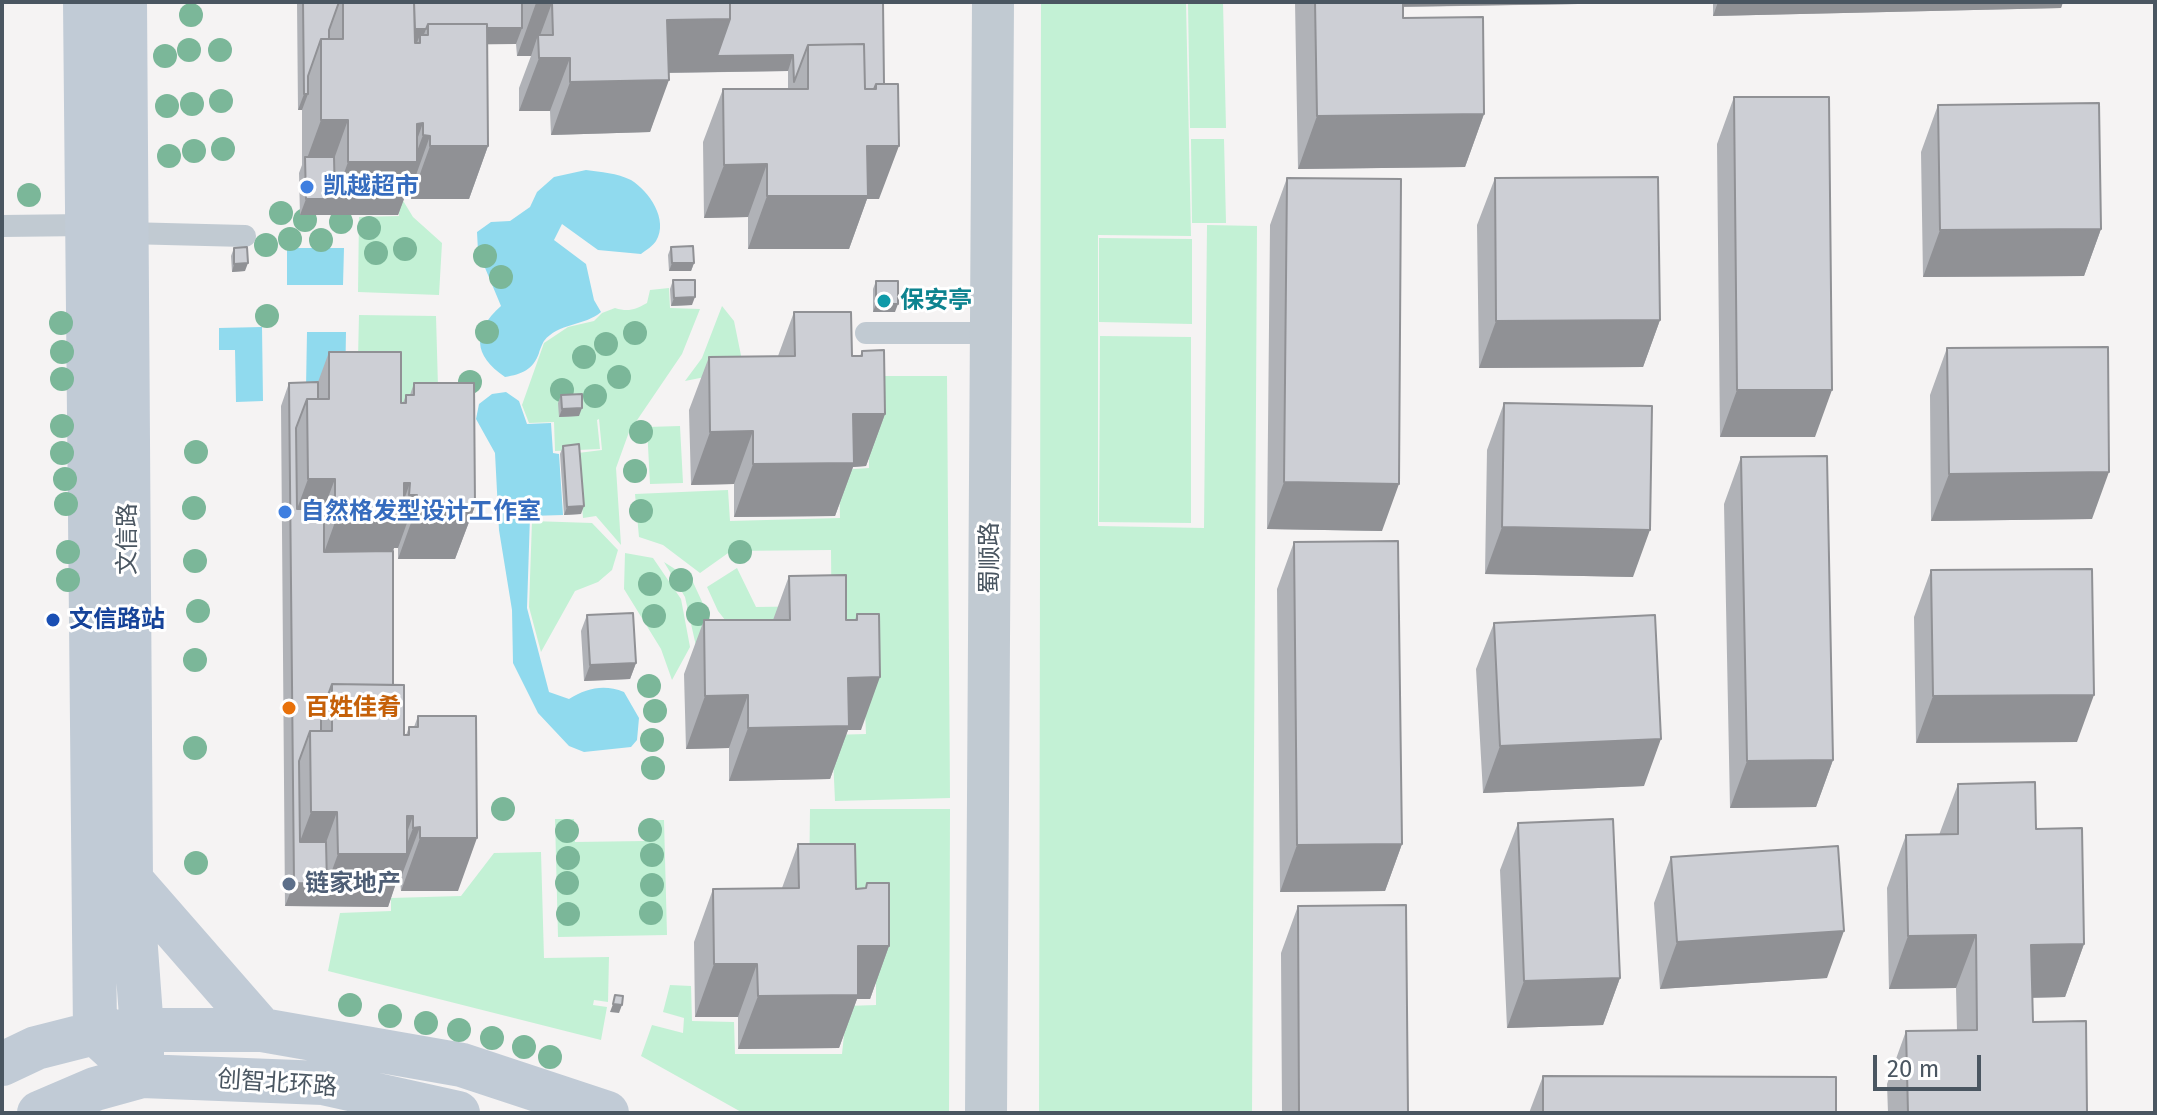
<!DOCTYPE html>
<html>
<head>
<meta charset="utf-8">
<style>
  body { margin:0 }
  #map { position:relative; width:2157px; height:1115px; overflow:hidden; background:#f5f3f3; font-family:"Fira Sans",sans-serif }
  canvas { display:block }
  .frame { position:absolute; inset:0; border:4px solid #4a5661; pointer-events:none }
  .scale { position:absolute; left:1873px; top:1055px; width:108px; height:36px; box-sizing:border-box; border:4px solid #4a5661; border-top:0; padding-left:10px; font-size:24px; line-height:28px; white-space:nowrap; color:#4a5661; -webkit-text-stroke:6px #fff; paint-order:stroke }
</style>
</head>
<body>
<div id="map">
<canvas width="2157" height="1115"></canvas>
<div class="frame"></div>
<div class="scale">20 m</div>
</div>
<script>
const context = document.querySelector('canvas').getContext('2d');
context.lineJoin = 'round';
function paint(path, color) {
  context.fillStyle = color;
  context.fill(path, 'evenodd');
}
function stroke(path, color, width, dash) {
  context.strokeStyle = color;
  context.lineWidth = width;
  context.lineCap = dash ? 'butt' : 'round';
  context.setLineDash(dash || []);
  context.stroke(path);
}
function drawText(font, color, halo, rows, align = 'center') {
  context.font = font + ' "Fira Sans","Noto Sans SC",sans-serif';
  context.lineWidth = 6;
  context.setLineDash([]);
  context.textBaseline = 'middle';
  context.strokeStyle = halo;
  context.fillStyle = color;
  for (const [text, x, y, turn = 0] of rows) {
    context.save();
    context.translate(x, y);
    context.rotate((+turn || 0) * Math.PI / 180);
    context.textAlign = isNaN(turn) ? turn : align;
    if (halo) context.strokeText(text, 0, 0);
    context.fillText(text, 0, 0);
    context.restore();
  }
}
paint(new Path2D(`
  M1041,2H1186L1191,236L1098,235V526L1204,528L1207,225L1257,226L1252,1113H1039Z
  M1188,2H1223L1226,128H1190Z
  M1191,139H1224L1226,223H1192Z
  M399,194L413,217L442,243L439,295L358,292L359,217L399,216Z
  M1099,238L1192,239V324L1099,322Z
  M669,288L670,308L700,309L682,354L629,432L616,468L621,545L596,516L583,518L578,453L602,450L599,419L597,420L600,449L555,451L554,422L529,423L522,405L544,343L568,327L594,321L602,313L615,308C628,312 635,310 647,303L650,290Z
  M722,306L734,321L745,375L720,374L685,381L702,358Z
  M359,315L436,316L438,387L467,442L357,402Z
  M1100,336L1191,337V523L1099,522Z
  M874,376H947L950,798L835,801L832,735L866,734L863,665L832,664L831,550L731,551L700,573L663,545L639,537L635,494L728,490L730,521L840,518L839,470L869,468V398Z
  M680,426L683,483L650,484L647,427Z
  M532,521L592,523L618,550L612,570L598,582L575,591L541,652L529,607Z
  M625,553L653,558L681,599L690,647L672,680L661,649L624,589Z
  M664,562L692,580L710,619L732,649L696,646L685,597Z
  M737,568L756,607L825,606L744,644L718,611L707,587Z
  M810,809H950L949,1113H743L641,1056L652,1025L683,1033L684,1018L663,1012L670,985L691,986L692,1021L734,1022L735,1054H842L847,1006L876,1005V934L809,892Z
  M555,819H574L575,842L645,841V820H664L667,935L558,937Z
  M541,852L544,958L609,957L608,1002L594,1000L593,1005L607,1007L601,1040L328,971L340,913L391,911V898L461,896L494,853Z`), '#c3f1d5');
paint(new Path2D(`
  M586,170C601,172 617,173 631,180C649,191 669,220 656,241C653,246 646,250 641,254L598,250L562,224L554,240L586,264L594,300L601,312C585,326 558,323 544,341C543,342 539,352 539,353C533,370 522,374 505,377C473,355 472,332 501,306L478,251L477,232L491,222L510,221L530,207L537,192L554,177Z
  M287,248H344L343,285H287Z
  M262,327L263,401L236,402L235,350H219V328Z
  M307,332H346L345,388H306Z
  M506,392L519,401L527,424L551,423L553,453L559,454L563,515L530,516L527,608L549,692L569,699C587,688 604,684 624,692L639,718L637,740L631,747L584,752L569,746L538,713L513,663L512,610L499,530L495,453L476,419L479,404L492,394Z`), '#90daee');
stroke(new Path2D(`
  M2,226L87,225
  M126,233L245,236
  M866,333H991`), '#c1cad2', 22);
stroke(new Path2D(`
  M986,1113L993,2`), '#c1cad2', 42);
stroke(new Path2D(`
  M85,2L95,1033L142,1076
  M125,2L131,880L142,1030V1076
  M131,880L262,1030
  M2,1064L36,1048L95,1033L142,1030H262L462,1065L607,1113
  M39,1113L95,1089L142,1076L323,1083L458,1113`), '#c1cbd6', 44);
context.fillStyle = '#7bb799';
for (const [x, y] of [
  [191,15],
  [189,50],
  [220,50],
  [165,56],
  [221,101],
  [192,104],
  [167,106],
  [223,149],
  [194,151],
  [169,156],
  [29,195],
  [281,213],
  [305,220],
  [341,222],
  [369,228],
  [290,239],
  [321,240],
  [266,245],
  [405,249],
  [376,253],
  [485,256],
  [501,277],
  [267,316],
  [61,323],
  [487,332],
  [635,333],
  [606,344],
  [62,352],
  [584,357],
  [619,377],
  [62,379],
  [470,382],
  [562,390],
  [595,396],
  [62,426],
  [641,432],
  [196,452],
  [62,453],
  [635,471],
  [65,479],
  [66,504],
  [194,508],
  [641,511],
  [68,552],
  [740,552],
  [195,561],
  [68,580],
  [681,580],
  [650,584],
  [198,611],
  [698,614],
  [654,616],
  [195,660],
  [649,686],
  [655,711],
  [652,740],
  [195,748],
  [653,768],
  [503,809],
  [650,830],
  [567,831],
  [652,855],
  [568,858],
  [196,863],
  [567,883],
  [652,885],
  [651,913],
  [568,914],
  [350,1005],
  [390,1016],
  [426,1023],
  [459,1030],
  [492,1038],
  [524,1047],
  [550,1057]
]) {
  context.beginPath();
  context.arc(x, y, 12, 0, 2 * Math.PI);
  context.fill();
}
paint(new Path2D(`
  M297,2H883L879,199H867L849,249H748V217L704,218L703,142L723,89H788V71L669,73L650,132L551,135L550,111H519V88L531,56H517L516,44H487L488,146L469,199H411V189L408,188L398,215H300L299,173L302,165V110H298Z
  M1295,2H1578V4L1403,7V18L1484,114L1465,167L1298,169Z
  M1713,2H2063L2061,8L1713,16Z
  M1734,97L1815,437H1720L1717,144Z
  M1938,105L2101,229L2084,276L1923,277L1921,152Z
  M1287,178L1382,531L1267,529L1270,225Z
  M1495,178L1660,320L1643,367L1479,368L1477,225Z
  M671,247L694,263L691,271H669L668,255Z
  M234,248L245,271L232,272L231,256Z
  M673,280L692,305L671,306L670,289Z
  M876,281L895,312H873V289Z
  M794,312L852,356H860L862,351L885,414L866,466L853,467L835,516L734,517V484L691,485L689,410L709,357L778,356Z
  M1947,348L2092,519L1931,521L1930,395Z
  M329,352L401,403H403L406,395H410L414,383L475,506L455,559H398V548H394L393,551V685L404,735H406L409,727H414L418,716L458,891H401L400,880H397L388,907L285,906L281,406L289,383L318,382Z
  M561,395L579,416L559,417L558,403Z
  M1504,403L1633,577L1485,574L1487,450Z
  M563,446L581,514L564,515L560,454Z
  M1741,457L1833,760L1816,807L1730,808L1724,504Z
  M1294,542L1402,844L1385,891L1280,892L1277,589Z
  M1931,570L2077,742L1916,743L1914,617Z
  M789,576L846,620H855L857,614L861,730H848L830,779L729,781V748L686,749L684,674L704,620H773Z
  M587,615L636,663L630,679L584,681L581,631Z
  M1494,623L1644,786L1483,793L1476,669Z
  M1958,784L2036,829L2084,944L2065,997L2032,998L2033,1022L2087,1113H1888L1887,1084L1906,1031H1957L1956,988L1889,989L1887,888L1906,835H1939Z
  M1518,823L1620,978L1603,1025L1507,1028L1500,870Z
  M798,844L856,889H865L867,883L889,946L870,999H857L839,1048L738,1049V1017H695L694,942L713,889L782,888Z
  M1671,857L1827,978L1660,989L1654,903Z
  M1298,906L1408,1113H1282L1281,953Z
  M1543,1076L1836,1113H1529Z`), '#b0b2b7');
paint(new Path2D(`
  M1385,2H1578V4L1383,7Z
  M1718,2H2063L2061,8L1713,16Z
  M536,3H552L538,41V35L531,56H517Z
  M730,19L793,55L788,71L648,73L667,20Z
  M522,28L516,44L424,45L428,35V29Z
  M426,29L420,45V35L416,45L343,39V30Z
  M539,58H570L550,111H519Z
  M669,80L650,132L551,135L570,82Z
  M304,94H308L302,110H298Z
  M1484,114L1465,167L1298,169L1317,116Z
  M321,120H348L329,173L305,164Z
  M423,123L409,162H413L423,135L430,136L411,189L408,188L398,215H300L306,199H335L348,162L417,124Z
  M430,146H488L469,199H411Z
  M867,146H899L879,199H867L849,249H748L767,196Z
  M767,164L748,217L704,218L724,165Z
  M2101,229L2084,276L1923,277L1940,230Z
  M248,263L245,271L232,272L234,264Z
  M672,263H694L691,271H669Z
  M695,297L692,305L671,306L674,298Z
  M876,304H898L895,312H873Z
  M1660,320L1643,367L1479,368L1496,321Z
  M1737,390H1832L1815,437H1720Z
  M582,408L579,416L559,417L562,409Z
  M853,414H885L866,466L853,467L835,516L734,517L753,464Z
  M753,431L734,484L691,485L710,432Z
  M2109,472L2092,519L1931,521L1949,474Z
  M308,479H335L315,532L290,528Z
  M1284,482L1399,484L1382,531L1267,529Z
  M404,483H410L396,522H400L409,495H417L398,548H394L384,574L316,575L335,522Z
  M417,506H475L455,559H398Z
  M584,506L581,514L564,515L567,507Z
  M1502,527L1650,530L1633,577L1485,574Z
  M636,663L630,679L584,681L590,665Z
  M880,677L861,730H848L830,779L729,781L748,728L848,678Z
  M748,695L729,748L686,749L705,696Z
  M2094,695L2077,742L1916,743L1933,696Z
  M1661,739L1644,786L1483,793L1500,746Z
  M1833,760L1816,807L1730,808L1747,761Z
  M311,812H337L318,865L293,860Z
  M407,816H413L399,854H403L413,828L420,827L400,880H397L388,907L285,906L294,883L327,884L338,854Z
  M420,838H477L458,891H401Z
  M1402,844L1385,891L1280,892L1297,845Z
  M1844,931L1827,978L1660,989L1677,942Z
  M1976,935L1956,988L1889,989L1908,936Z
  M2084,944L2065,997L2012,998L2031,945Z
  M858,946H889L870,999H857L839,1048L738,1049L758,996Z
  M714,964H757L738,1017H695Z
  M1620,978L1603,1025L1507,1028L1524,981Z
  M613,1004L622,1005L619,1013L610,1012Z`), '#909195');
const building = new Path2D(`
  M303,2H339L329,30V39H321L308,76V94H304Z
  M343,2H414L415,43H420V35H428V24H487L488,146H430V136L423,135V123L417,124V162H348V120H321V39H343Z
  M414,2H522V28H487V24H428L426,29H415Z
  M536,2H730V19L667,20L669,80L570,82V58H539L538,35H553L552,3H536Z
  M730,2H883L884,84H876L874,89H865L864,44L808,45L794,82L793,55L717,56L730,19Z
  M1315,2H1403V18L1483,17L1484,114L1317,116Z
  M864,44L865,89H876V84H898L899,146H867L868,196H767V164L724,165L723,89H808V45Z
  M1734,97H1829L1832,390H1737Z
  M2099,103L2101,229L1940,230L1938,105Z
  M305,157H334L335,199H306Z
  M1658,177L1660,320L1496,321L1495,178Z
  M1287,178L1401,179L1399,484L1284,482Z
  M693,246L694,263H672L671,247Z
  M247,247L248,263L234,264V248Z
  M673,280H695V297L674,298Z
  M876,281H898V304H876Z
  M794,312H851L852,356H862V351L884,350L885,414H853L854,463L753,464V431L710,432L709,357L795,356Z
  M2108,347L2109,472L1949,474L1947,348Z
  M329,352H401V403H406V395H414V383H474L475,506H417V495H409L410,483H404V522H335V479H308L307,399H329Z
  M318,382V399H307L296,428L297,509H324V552L393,551V685L332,684L321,714V731H310L299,761L300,842H326L327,884L294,883L289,383Z
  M582,394V408L562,409L561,395Z
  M1504,403L1652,406L1650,530L1502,527Z
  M579,444L584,506L567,507L563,446Z
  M1827,456L1833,760L1747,761L1741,457Z
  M1398,541L1402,844L1297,845L1294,542Z
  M2092,569L2094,695L1933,696L1931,570Z
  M846,575V620H857V614H879L880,677L848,678L849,726L748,728V695L705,696L704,620H790L789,576Z
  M633,613L636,663L590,665L587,615Z
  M1655,615L1661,739L1500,746L1494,623Z
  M332,684L404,685V735H409V727H418V716H476L477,838H420V827L413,828V816H407V854H338L337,812H311L310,731H332Z
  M2035,782L2036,829L2082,828L2084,944L2031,945L2033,1022L2086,1021L2087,1113H1908L1906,1031L1977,1030L1976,935L1908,936L1906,835L1958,834V784Z
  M1613,819L1620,978L1524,981L1518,823Z
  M798,844H855L856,889L866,888L867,883H889V946H858V995L758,996L757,964H714L713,889L799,888Z
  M1838,846L1844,931L1677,942L1671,857Z
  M1406,905L1408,1113H1299L1298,906Z
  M615,995L623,996L622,1005L613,1004Z
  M1543,1076L1836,1077V1113H1543Z`);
paint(building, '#cdcfd5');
stroke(building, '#909195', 2);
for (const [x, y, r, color] of [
  [307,187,8,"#3f7fe0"],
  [884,301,8,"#0f9aa8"],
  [285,512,8,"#3f7fe0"],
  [53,620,8,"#1a4fb4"],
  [289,708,8,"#e8710a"],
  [289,884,8,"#5c6f8a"]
]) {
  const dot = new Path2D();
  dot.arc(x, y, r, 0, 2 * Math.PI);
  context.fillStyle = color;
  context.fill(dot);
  stroke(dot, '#fff', 3);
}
drawText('bold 24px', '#366cbe', '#fff', [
  ["凯越超市",323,187],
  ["自然格发型设计工作室",301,512]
], 'left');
drawText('bold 24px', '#0d838f', '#fff', [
  ["保安亭",900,301]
], 'left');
drawText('24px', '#4a5661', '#fff', [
  ["文信路",128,539,-90],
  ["蜀顺路",990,558,-90],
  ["创智北环路",277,1084,4]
]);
drawText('bold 24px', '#164399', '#fff', [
  ["文信路站",69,620]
], 'left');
drawText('bold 24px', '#c56008', '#fff', [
  ["百姓佳肴",305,708]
], 'left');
drawText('bold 24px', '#4e5e75', '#fff', [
  ["链家地产",305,884]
], 'left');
</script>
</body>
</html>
